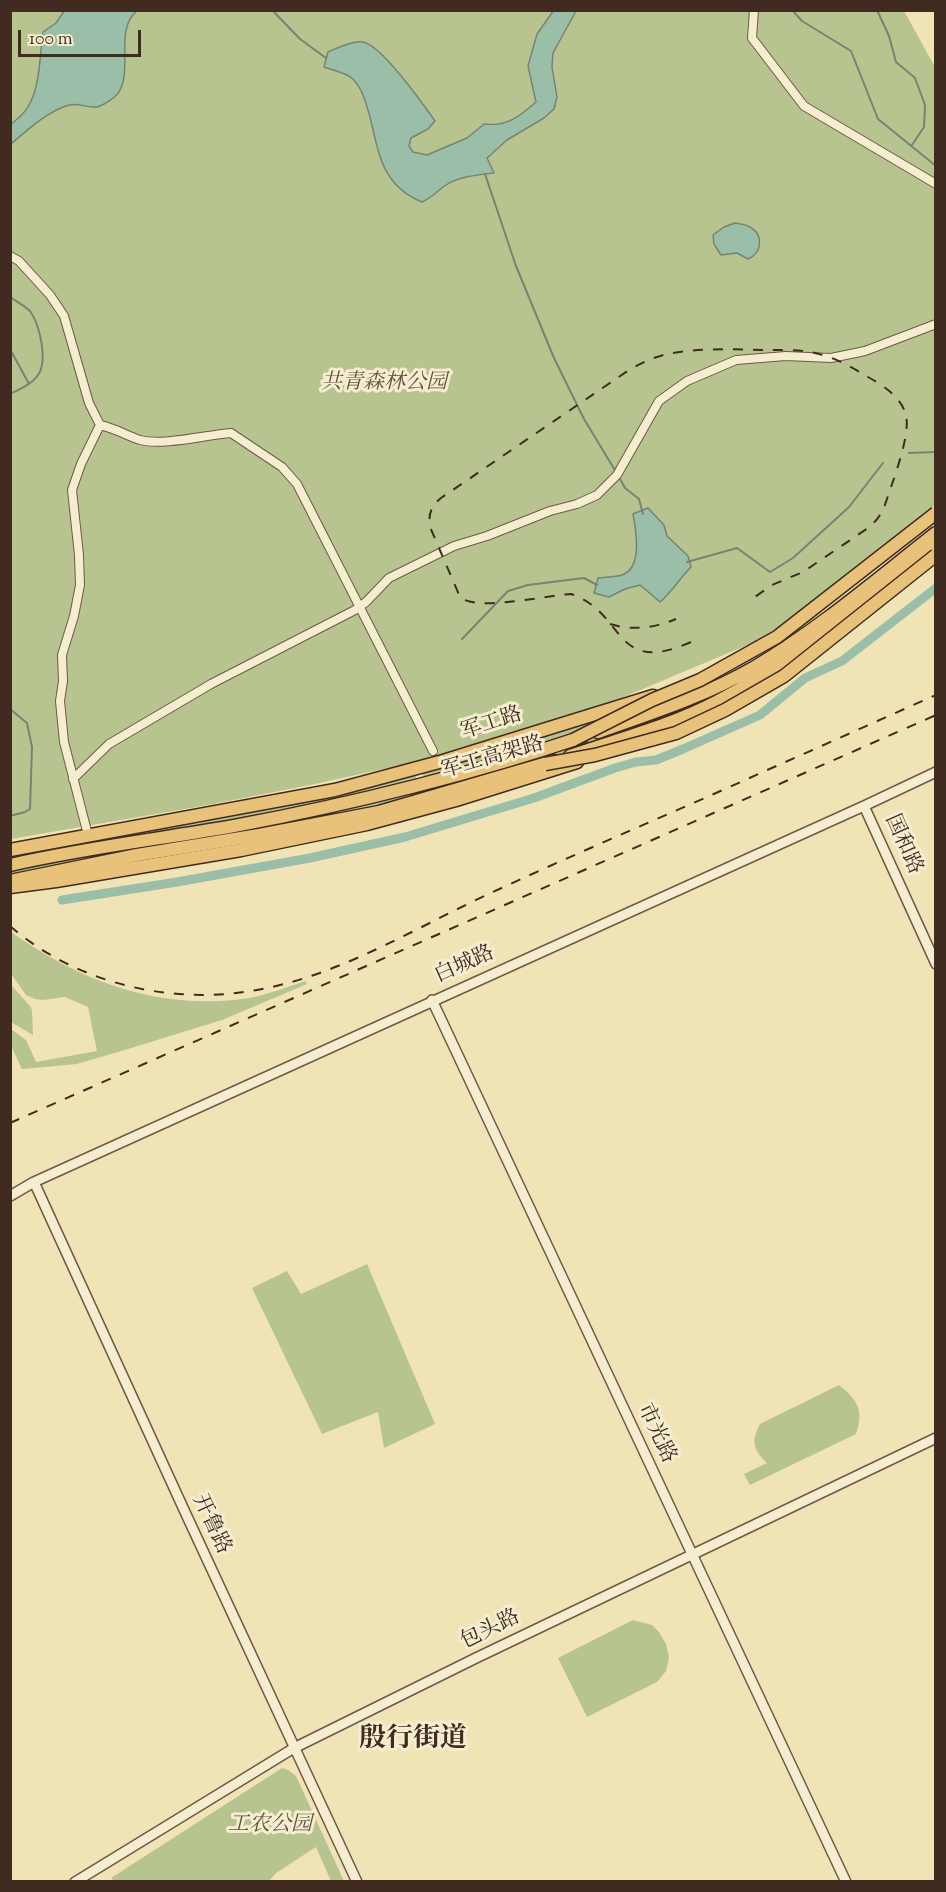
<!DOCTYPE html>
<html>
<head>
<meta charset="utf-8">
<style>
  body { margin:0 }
  #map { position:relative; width:946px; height:1892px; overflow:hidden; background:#f0e3b6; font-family:"Sorts Mill Goudy",serif }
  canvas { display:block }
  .frame { position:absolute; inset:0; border:12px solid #412b21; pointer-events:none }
  .scale { position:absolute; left:18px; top:30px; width:123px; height:27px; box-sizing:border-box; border:3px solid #412b21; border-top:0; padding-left:8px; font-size:18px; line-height:21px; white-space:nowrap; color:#412b21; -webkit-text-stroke:4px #f5edd0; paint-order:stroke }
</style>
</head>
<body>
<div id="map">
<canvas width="946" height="1892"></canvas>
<div class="frame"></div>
<div class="scale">100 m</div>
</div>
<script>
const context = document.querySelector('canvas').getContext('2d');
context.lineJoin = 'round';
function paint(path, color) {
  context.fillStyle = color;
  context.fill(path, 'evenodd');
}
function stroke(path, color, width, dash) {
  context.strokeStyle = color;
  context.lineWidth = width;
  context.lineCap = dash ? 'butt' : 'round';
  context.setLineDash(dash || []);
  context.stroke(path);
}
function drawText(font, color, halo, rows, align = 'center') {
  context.font = font + ' "Sorts Mill Goudy","Noto Serif SC",serif';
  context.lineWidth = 6;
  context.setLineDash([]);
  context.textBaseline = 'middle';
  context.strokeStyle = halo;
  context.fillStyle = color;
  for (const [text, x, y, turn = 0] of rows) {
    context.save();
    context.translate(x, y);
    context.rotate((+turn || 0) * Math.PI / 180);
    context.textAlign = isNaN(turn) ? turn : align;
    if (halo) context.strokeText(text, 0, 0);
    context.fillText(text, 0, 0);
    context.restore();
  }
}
paint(new Path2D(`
  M11,11H904L935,67V505L862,561L776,633L621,698L506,737L428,759L315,784L208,805L11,839Z
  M654,701L660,722L430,796L422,772Z
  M415,774L423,797L11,879V855Z
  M11,932C80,981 157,1010 243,999C264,996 285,988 305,981L307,984L222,1020L128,1049L77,1064L22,1069L11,1046V1029L26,1040L36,1062L97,1051L88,1007L65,997L43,1000L35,999L26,995L11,974Z
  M11,985L30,1006L32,1010L33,1035L11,1022Z
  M367,1264L435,1424L384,1448L378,1412L322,1434L252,1288L287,1271L301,1294Z
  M839,1385C858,1400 864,1411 856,1434L750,1485L744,1474L767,1463C753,1450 751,1441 760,1424Z
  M633,1620L652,1625L659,1632L666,1644L669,1658L666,1671L657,1682L587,1717L558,1658Z
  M282,1768L288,1770L296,1776L344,1881H331L316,1847L276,1873L269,1881H114L111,1878Z`), '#b8c48f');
const water = new Path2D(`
  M65,10L137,11C115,28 132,67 120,90C117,97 104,105 97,107C88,108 79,103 69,105C48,111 27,130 11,144V124C18,119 26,112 30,103C40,85 40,53 43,32L56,23Z
  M554,10L576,11L553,53L552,67L557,97L554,109L544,118L507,140L487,158L494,173C479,175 459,176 446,185C437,191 433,197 422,202C382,186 379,154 370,117C366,103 363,90 353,79C347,73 332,70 324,67L328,52C337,48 353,40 363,42C381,45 423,104 435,121L428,129L411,138L409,146L413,152L427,155L467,138L484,124C507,127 520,116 536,102L528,66L537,34Z
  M735,223C740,224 746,224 750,227C764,235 762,253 748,259L737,253L721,255L714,244L713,235L724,227Z
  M648,508L664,525L667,536L688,556L691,567C680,578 672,592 660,602L640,585L625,589L609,597L594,593L598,578C606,577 615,577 622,575C643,568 636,530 633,514Z`);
paint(water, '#9bbea9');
stroke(water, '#778373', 1.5);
stroke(new Path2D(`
  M272,10L300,39L326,58
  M792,10L802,21L851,51L878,119L936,166
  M877,10L889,36L896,62L915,78L925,105L924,127L912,145
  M485,174L516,266L554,358L584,419L616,472
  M10,297C16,301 25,306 30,311C40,325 48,361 38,375C32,384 20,389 10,394
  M10,349L29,384
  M909,453L936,452
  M619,477L625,488L639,499L643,514
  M687,562L737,548L770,572L793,558L849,507L883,463
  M462,639L508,591L528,585L584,578L597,585
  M10,709L27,723L32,747L30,809L25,812L10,816`), '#778373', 2);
stroke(new Path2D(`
  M62,900L177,882L310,858L405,837L534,798L615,768L636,762L656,760L683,749L760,715L805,678L842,661L936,588`), '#9bbea9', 9);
const minor = new Path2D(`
  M754,10L752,38L804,106L936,184
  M10,256L19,261L50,295L64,316L89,403L100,425C115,428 127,436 140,440C164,446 205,435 231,433L282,467L297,484L433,751
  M73,779L109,744L211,684L355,610L366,602L389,578L454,546L487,536L550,511L577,504L597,495L617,475L659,401L687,381L736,360L786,356L831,358L865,351L936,324
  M88,835L64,742L60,701L63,681L62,655L74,616L80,585L79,555L72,490L81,464L100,425`);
const tertiary = new Path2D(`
  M864,806L936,964
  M432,1000C571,1294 707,1588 846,1882
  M34,1182L185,1512L357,1882
  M10,1196L34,1182L864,806L936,772
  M75,1882L294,1748L476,1658L936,1438`);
const primary = new Path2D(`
  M10,850L335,790L443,761L653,696
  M10,887L56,881L241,850L367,824L456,800L577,762`);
const trunk = new Path2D(`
  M598,732C652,713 705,696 755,667C819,629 877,579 936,533
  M570,756C619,739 670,726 716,702C796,662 865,602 936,548
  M10,865C84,848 160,839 234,826C351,804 469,775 582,737
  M10,881L137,855L259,835L379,812L554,761`);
stroke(minor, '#6d5946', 10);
stroke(tertiary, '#6d5946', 12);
stroke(primary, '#412b21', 15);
stroke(trunk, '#412b21', 15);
stroke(minor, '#f5edd0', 8);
stroke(tertiary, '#f5edd0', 9);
stroke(primary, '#e8c27b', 12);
stroke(trunk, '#e8c27b', 12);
stroke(new Path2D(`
  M610,624C633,631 654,628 676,619
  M691,642C612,677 627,613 571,594C548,595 476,612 460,597L430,527C428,514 431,506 441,498L629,370C641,363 654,357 667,354C698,348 732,349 764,350C782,350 801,349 819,354C836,358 853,368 868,377C884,386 901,397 906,415C911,437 891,485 884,508L878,518L871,526L803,572L772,585L749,601
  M10,926C71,979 157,1002 236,993C329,983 410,930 493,892C583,850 675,812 765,771C822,746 879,720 936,695
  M10,1123L936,715`), '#412b21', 2, [10, 10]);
const trunkBridge = new Path2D(`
  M573,740L652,700L700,680L777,637L936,513
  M545,764L595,755L676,733L725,710L784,676L936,555`);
stroke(trunkBridge, '#412b21', 15, []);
stroke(trunkBridge, '#e8c27b', 12);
drawText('italic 21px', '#5f513c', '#f5edd0', [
  ["共青森林公园",384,384],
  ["工农公园",270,1826]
]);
drawText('21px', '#412b21', '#f5edd0', [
  ["军工路",492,725,-18],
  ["军工高架路",493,759,-16],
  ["国和路",902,845,66],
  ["白城路",465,966,-24],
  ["市光路",655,1434,65],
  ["开鲁路",210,1525,65],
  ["包头路",491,1631,-26]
]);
drawText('bold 27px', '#412b21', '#f5edd0', [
  ["殷行街道",413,1741]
]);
</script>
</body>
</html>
